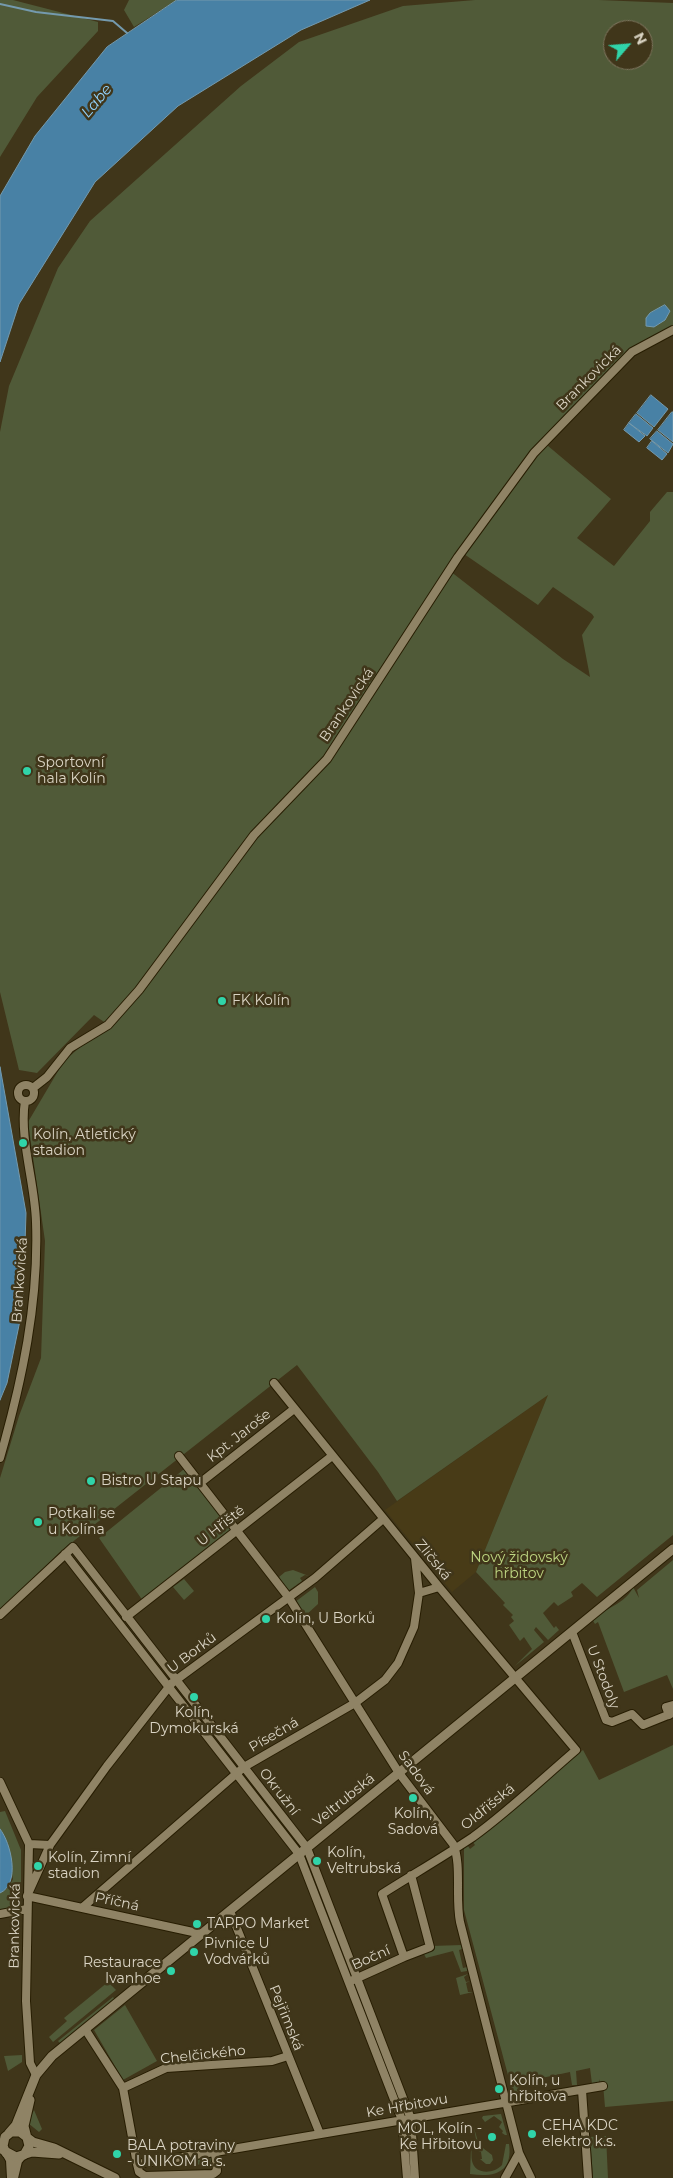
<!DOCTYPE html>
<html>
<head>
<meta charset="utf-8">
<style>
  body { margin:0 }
  #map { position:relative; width:673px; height:2178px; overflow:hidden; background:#40361a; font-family:Montserrat,sans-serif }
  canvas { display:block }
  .north { position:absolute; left:603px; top:20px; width:50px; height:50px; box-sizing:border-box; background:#40361a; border:1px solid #7e755e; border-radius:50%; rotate:63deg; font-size:14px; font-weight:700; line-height:20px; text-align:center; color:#dad4c4 }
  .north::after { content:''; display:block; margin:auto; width:18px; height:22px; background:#30d4a9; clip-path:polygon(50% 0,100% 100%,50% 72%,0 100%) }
</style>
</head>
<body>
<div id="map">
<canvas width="673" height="2178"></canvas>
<div class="north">N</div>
</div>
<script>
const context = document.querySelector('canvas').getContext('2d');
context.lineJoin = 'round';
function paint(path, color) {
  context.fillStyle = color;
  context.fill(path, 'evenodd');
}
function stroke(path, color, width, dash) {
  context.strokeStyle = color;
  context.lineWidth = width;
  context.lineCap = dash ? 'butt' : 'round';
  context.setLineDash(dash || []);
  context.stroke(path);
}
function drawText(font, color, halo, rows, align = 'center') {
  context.font = font + ' Montserrat,sans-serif';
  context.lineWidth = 5;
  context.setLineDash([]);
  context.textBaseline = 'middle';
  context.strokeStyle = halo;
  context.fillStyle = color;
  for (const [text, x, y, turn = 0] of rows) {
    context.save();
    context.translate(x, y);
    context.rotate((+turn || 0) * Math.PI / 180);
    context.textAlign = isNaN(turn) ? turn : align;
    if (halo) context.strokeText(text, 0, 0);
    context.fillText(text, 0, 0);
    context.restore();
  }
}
paint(new Path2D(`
  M548,1395L476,1572L452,1592L385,1510Z`), '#483b17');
paint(new Path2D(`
  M0,0H13L98,22V31L37,97L0,157Z
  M129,0H177L134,27L124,10Z
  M475,0H599L673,3V328L653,337L541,440L611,499L577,538L614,566L650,521V512L667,492H673V1535L597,1597L582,1583L571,1592L573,1596L572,1597L558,1606L554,1602L543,1613L554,1628L556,1626L559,1630L548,1640L536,1627L534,1630L544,1642L515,1666L532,1649L524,1637L520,1641L509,1625L514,1621L511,1617L513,1615L503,1605L505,1603L476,1572L548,1395L397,1501L378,1472L297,1365L61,1551L0,1610V1478L19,1416L41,1358L45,1241L28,1122L64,1061L107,1024L94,1015L37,1073L19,1070L0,992V432L9,386L58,268L90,221L241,86L299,42L403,6ZM613,30H643V60H613ZM464,554L538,605L553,587L592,614L594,617L582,635L590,677L563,659L450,571Z
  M183,1470H185L229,1527L231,1531L143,1601L99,1538Z
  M673,1560V1689L667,1675L624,1692L598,1622L595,1624L592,1619C604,1609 627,1603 633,1587L639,1598L637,1590Z
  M293,1570L309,1576L305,1575L300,1578L302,1581L288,1591L279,1577L285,1572Z
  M184,1579L194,1591L184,1600L173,1587Z
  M315,1587L318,1592V1604L305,1616L295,1602Z
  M673,1745V2101L605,2107L603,2084L600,2083L599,2079V2084H592L590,2068L576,2071L577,2085H572L570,2072L518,2083L520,2094H513L464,1910V1846L466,1843L470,1849L475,1845L473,1842L478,1838L477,1835L583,1750L599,1780Z
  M5,1811L21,1850V1905L0,1910V1893L9,1887L13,1879L0,1829V1812Z
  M311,1865L353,1975L351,1976L308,1868Z
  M462,1945V1949L459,1950L463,1968L467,1967V1971L461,1972L453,1951L426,1958L424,1954L433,1950L431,1946Z
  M468,1974L464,1977L466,1982L470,1981L466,1983L468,1992H473L460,1995L456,1978Z
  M108,1982L116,1990L53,2042L49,2037L67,2021L64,2018Z
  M356,1983L405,2112L402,2111L353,1985Z
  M113,1997L115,2000L61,2044L58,2041Z
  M125,2005L157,2061L123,2080L94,2030Z
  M22,2055V2062L8,2071L4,2056Z
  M34,2110L42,2129L39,2132L28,2123Z
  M501,2114L507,2135H505L502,2133L503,2131L499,2127L502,2122L494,2116L485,2122L482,2118L483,2116Z
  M474,2128L479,2145L492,2155L493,2160L490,2164H486L480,2159H482L481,2152L478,2151Z
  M606,2136L608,2178H593L590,2137Z
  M506,2144H509C513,2172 495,2178 470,2174L471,2149C472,2152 471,2157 472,2161C475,2175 494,2174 502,2165Z
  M212,2156L213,2160L208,2164L176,2166V2162Z`), '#505a38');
const water = new Path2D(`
  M177,0H370L301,30L178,106L95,182L19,304L0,362V196L35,136L107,47Z
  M665,305L670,311L665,320L654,327L646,326V318L650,313Z
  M651,395L668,409L654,427L637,413Z
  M672,412H673V442L658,430Z
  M636,414L653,428L647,436L629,423Z
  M629,423L645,436L639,442L624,430Z
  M657,431L673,444L668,453L650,439Z
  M652,441L667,454L662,460L647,448Z
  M0,1067L26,1213L23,1306L7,1383L0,1400Z
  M0,1829C11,1843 21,1884 0,1893Z`);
paint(water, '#4881a5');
stroke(water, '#749aae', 1);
stroke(new Path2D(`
  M0,4L36,12L113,21L127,33`), '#749aae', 2);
const minor = new Path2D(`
  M18 1093a8 8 0 1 1 16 0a8 8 0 1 1-16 0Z
  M33,1088L47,1077L70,1048L108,1025L139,990L254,835L327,759L458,557L534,453L632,352L673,330
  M274,1383L439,1587L576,1750C542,1779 509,1811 473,1837C443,1857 412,1875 382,1894L404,1957L430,1947L411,1875
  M179,1456L289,1598L399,1773L453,1844C462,1864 455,1898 460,1922L519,2153L531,2178
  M0,1458C22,1381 39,1302 36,1222C35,1183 19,1138 25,1101
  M200,1483L294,1409
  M65,1554L299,1854L402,2120L407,2178
  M419,1593L439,1587
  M0,1615L73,1547L307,1848L411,2119L415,2178
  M126,1617L332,1456
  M572,1632L606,1720L612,1722L632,1714L643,1725L673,1713
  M669,1715L666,1707L673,1705
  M0,1782L29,1844L26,2001L30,2063L36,2075
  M29,1844L50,1845
  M27,1896L50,1845L107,1766L172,1683L315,1578L383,1519
  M27,1896L202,1934
  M83,1907L244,1767L355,1703L385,1680L398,1663L414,1627L419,1593L415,1558
  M230,1911L320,2134
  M0,1914L27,1909
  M353,1980L404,1957
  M85,2029L123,2088L137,2164
  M123,2088L166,2068L272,2061L288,2056
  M582,2090L588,2178
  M215,2152L603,2086
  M215,2152L217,2171L213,2174L145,2176L139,2172L137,2164Z
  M6,2153L10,2160L11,2178
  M14,2178L18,2161L23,2155
  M505,2178L519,2153`);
const tertiary = new Path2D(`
  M9,2133L16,2125L36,2075L52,2056L673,1549
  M3,2150L16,2157L32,2152L59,2154
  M6,2153L3,2146L5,2137L11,2132H20L33,2142L54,2148L115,2178
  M24,2155L29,2146L24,2126L30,2100`);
stroke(minor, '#271d02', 10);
stroke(tertiary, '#271d02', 11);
stroke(minor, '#8f8365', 8);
stroke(tertiary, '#8f8365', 9);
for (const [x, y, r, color] of [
  [27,771,5,"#30d4a9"],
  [222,1001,5,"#30d4a9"],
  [23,1143,5,"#30d4a9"],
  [91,1481,5,"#30d4a9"],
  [38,1522,5,"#30d4a9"],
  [266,1619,5,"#30d4a9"],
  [194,1697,5,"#30d4a9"],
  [413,1798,5,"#30d4a9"],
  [317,1861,5,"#30d4a9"],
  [38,1866,5,"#30d4a9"],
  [197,1924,5,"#30d4a9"],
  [194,1952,5,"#30d4a9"],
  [171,1971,5,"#30d4a9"],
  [499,2089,5,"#30d4a9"],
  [532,2134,5,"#30d4a9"],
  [492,2137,5,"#30d4a9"],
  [117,2154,5,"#30d4a9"]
]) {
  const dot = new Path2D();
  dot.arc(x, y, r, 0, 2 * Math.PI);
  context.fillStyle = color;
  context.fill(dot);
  stroke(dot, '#40361a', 2);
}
drawText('14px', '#dad4c4', '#40361a', [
  ["Brankovická",589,378,-45],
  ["Brankovická",347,705,-56],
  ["Brankovická",20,1280,-86],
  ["Kpt. Jaroše",239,1436,-38],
  ["U Hřiště",221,1526,-38],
  ["Zličská",433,1560,51],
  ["U Borků",192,1653,-37],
  ["U Stodoly",603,1677,69],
  ["Písečná",274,1735,-30],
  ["Sadová",416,1773,54],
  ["Okružní",279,1792,52],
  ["Veltrubská",344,1800,-39],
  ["Oldřišská",488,1807,-39],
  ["Příčná",117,1902,12],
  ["Brankovická",15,1926,-89],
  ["Boční",371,1958,-24],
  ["Pejřimská",286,2018,68],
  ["Chelčického",203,2055,-6],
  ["Ke Hřbitovu",407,2106,-10]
]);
drawText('14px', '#dad4c4', '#40361a', [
  ["Sportovní",37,763],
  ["hala Kolín",37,779],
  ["FK Kolín",232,1001],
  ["Kolín, Atletický",33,1135],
  ["stadion",33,1151],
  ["Bistro U Stapu",101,1481],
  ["Potkali se",48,1514],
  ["u Kolína",48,1530],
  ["Kolín, U Borků",276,1619],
  ["Kolín,",194,1713,"center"],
  ["Dymokurská",194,1729,"center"],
  ["Kolín,",413,1814,"center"],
  ["Sadová",413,1830,"center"],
  ["Kolín,",327,1853],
  ["Veltrubská",327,1869],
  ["Kolín, Zimní",48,1858],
  ["stadion",48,1874],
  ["TAPPO Market",207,1924],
  ["Pivnice U",204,1944],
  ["Vodvárků",204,1960],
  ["Restaurace",161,1963,"right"],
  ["Ivanhoe",161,1979,"right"],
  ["Kolín, u",509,2081],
  ["hřbitova",509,2097],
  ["CEHA KDC",542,2126],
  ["elektro k.s.",542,2142],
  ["MOL, Kolín -",482,2129,"right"],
  ["Ke Hřbitovu",482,2145,"right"],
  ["BALA potraviny",127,2146],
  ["- UNIKOM a. s.",127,2162]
], 'left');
drawText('14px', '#bdd581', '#40361a', [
  ["Nový židovský",519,1558],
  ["hřbitov",519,1574]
]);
drawText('italic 15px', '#90d1fb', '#40361a', [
  ["Labe",97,101,-50]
]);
</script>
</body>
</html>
